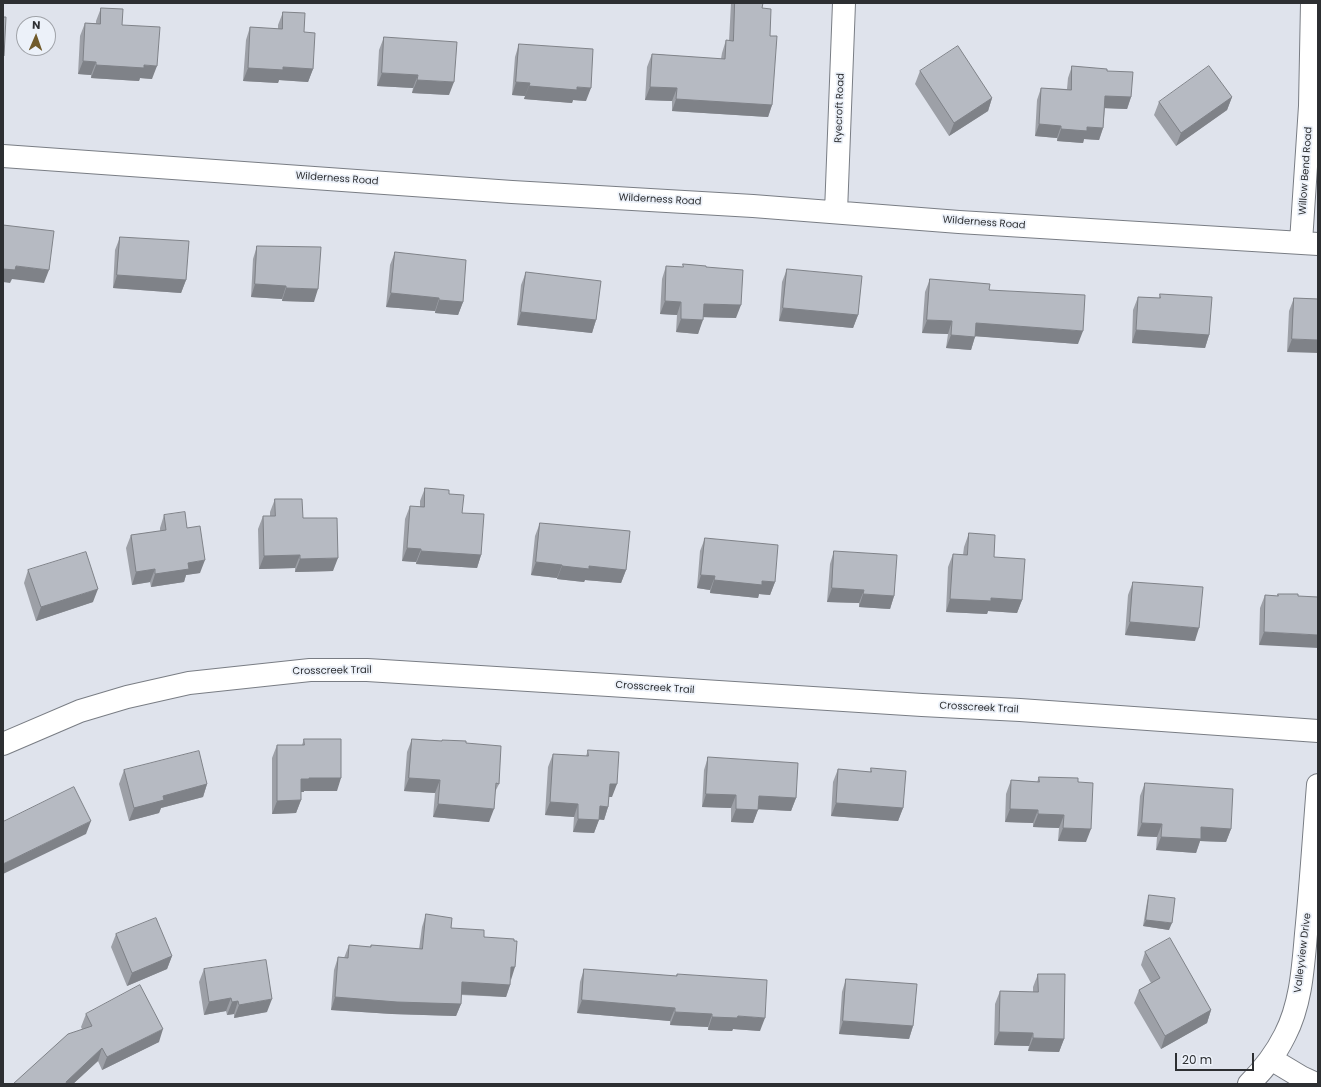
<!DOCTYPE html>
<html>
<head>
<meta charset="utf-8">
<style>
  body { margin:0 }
  #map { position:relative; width:1321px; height:1087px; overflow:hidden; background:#dfe3ec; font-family:Poppins,sans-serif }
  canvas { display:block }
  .frame { position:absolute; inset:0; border:4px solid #2d2f32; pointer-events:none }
  .north { position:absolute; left:16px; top:16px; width:40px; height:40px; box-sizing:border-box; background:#ecf1f9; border:1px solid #a0a3a9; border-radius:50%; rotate:2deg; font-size:11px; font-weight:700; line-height:16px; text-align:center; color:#2d2f32 }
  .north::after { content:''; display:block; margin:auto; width:14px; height:18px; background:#705a2a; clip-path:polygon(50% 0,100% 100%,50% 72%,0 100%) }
  .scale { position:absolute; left:1175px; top:1053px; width:79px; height:18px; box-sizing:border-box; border:2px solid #2d2f32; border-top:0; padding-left:5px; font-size:12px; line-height:14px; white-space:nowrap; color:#2d2f32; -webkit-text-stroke:3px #ecf1f9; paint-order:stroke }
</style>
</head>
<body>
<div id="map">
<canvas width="1321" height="1087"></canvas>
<div class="frame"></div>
<div class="north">N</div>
<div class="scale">20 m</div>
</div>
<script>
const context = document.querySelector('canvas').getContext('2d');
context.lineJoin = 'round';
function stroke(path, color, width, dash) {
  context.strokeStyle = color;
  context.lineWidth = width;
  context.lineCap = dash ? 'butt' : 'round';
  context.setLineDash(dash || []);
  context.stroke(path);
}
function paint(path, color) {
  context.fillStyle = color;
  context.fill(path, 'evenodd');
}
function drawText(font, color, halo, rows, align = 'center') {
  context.font = font + ' Poppins,sans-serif';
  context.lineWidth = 3.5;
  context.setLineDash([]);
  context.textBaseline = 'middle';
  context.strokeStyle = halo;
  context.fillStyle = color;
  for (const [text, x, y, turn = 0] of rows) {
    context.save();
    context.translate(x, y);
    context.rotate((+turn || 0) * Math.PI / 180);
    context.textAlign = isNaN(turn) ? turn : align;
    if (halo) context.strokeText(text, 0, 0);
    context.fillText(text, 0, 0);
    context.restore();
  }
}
const minor = new Path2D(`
  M3,156L512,192L753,206L959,222L1318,244
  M836,212L844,3
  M1301,242L1310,106L1312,3
  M3,744L80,711L127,697L189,683L310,670H367L609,685L922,705L1020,710L1318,731
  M1271,1059L1301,1077L1316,1084
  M1249,1084C1265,1068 1275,1055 1285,1035C1301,1004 1303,968 1306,934C1311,884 1314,834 1318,785`);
stroke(minor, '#797d84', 24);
stroke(minor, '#fff', 22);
paint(new Path2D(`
  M731,3H763L762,8L770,36L772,105L768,117L672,111V101L645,100L647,67L652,54L721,59L722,53L726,40L729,41Z
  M101,8L122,25L152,79L140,78L139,81L91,78V75L78,74L80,36L85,23H96V21Z
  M283,12L304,32L313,69L308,82L279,80L278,83L243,81L246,40L250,27L278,29V25Z
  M384,37L449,95L412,93L413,88L377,86L379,50Z
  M519,44L586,101L573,100L572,103L524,99L525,96L512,95L515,57Z
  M1072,66L1107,71L1131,97L1127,109L1105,108L1103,128L1099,140L1084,139L1083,143L1057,141V138L1035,136L1037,100L1041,88L1067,89L1068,78Z
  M920,71L992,98L988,111L949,136L915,84Z
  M1232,97L1227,110L1176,146L1154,115L1159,102Z
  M120,237L186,280L181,293L113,288L115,250Z
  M257,246L314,302L282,301V299L251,297L253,259Z
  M395,252L463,302L458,315L435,313V311L386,307L390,265Z
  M683,264L706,267L736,318L703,317L698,334L676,332L677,315L660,314L662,279L666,266L683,267Z
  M787,269L858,315L853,328L779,321L782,282Z
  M526,272L596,320L592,333L517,325L521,285Z
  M930,279L989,290L1078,344L975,336L971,350L946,348L948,334L922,333L925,292Z
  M1160,294L1209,335L1205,348L1132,343L1133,310L1138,297L1159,298Z
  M1294,298L1318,299L1287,352L1289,311Z
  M425,488L449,494L462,513L481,555L477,568L416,564V562L402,561L405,519L410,506L420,507V501Z
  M275,499L303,518L333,571L295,572V568L259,569L258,529L263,516H270V512Z
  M164,515L187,528L200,573L186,575L184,582L151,587L150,582L132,585L126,548L131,535L160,531V528Z
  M540,523L626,570L621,583L585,580L584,582L557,579V578L531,575L535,536Z
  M969,533L994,557L1022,600L1017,613L988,611L987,614L946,612L948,567L953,554L963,555L964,547Z
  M705,538L775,582L770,595L759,594L758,598L710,593V590L697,588L700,551Z
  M834,551L894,596L890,609L859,607V603L827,602L830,564Z
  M28,570L93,602L36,621L24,583Z
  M1133,582L1195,641L1125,635L1128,595Z
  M1278,594L1298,596L1259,645L1260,608L1265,595L1277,596Z
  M304,739L337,791H304V792H301V800L296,813L272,814V758L277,745H302Z
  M412,739L442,741V740L466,743L499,784L495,792L489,822L433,817L435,793L404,791L407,752Z
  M588,750L612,797H609L608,807L604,820L599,819L594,833L573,832L574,817L545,815L548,767L553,754L586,756Z
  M708,757L796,798L791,811L758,809L753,823L731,822V808L702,807L704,770Z
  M871,768L903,808L898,821L831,816L833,782L838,769L870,772Z
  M124,770L207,784L203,797L161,808L159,813L129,821L119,784Z
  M1039,777L1078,782L1086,842L1058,841L1059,828L1033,827V823L1005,822L1006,794L1011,780L1037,782Z
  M1145,783L1231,829L1226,842L1200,841L1196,853L1156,850L1157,837L1137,836L1140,796Z
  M1149,895L1169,930L1143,926L1147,902Z
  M426,914L451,928L484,937L510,980V985L506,997L461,995V1004L456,1016L392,1014L331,1010L334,970L338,957L344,958L349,945L370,947L371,945L419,949L422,927Z
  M116,934L172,956L167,969L127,986L111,947Z
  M1145,952L1211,1010L1207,1023L1161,1049L1134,1003L1139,990L1151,983L1141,965Z
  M204,969L267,1012L234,1018V1014L227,1015L226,1011L204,1015L199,982Z
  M584,969L676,976L677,974L760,1031L733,1029L732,1031L708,1030V1027L670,1025V1021L577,1013L580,982Z
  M1038,974L1064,1039L1059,1052L1028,1051L1029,1046L994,1045L995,1004L1000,991L1033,992V987Z
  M846,979L913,1026L909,1039L839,1034L842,992Z
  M86,1014L159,1042L102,1070L98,1061L73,1084H13L82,1029L81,1027Z`), '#9da0a7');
paint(new Path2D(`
  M83,61L96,62L91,75L78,74Z
  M96,65H144L157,66L152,79L140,78L139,81L91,78Z
  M283,67L313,69L308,82L279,80L278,83L243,81L248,68Z
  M382,73L418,75L413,88L377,86Z
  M417,80L454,82L449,95L412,93Z
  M516,82L530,83L525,96L512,95Z
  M529,86L577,87L591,88L586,101L573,100L572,103L524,99Z
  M650,87L677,88L672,101L645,100Z
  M1105,96L1131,97L1127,109L1101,108Z
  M1232,97L1227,110L1176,146L1181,133Z
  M992,98L988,111L949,136L954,123Z
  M676,99L772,105L768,117L672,111Z
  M1039,124L1061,126L1057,138L1035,136Z
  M1087,127L1103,128L1099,140L1084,139L1083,143L1057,141L1061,129Z
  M16,266L49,270L44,283L12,279L10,283L3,282V269Z
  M117,275L186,280L181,293L113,288Z
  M255,284L286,286L282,299L251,297Z
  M286,288L318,289L314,302L282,301Z
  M391,293L439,298L435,311L386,307Z
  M439,300L463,302L458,315L435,313Z
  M665,301L681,302L677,315L660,314Z
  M704,304L741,305L736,318L699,317Z
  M783,308L858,315L853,328L779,321Z
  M521,312L596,320L592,333L517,325Z
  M681,319L703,320L698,334L676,332Z
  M927,320L952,321L948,334L922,333Z
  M976,323L1083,331L1078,344L972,336Z
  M1136,330L1209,335L1205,348L1132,343Z
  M951,335L975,337L971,350L946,348Z
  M1292,339L1318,340V353L1287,352Z
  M407,548L421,549L416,562L402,561Z
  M421,551L481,555L477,568L416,564Z
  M300,555L295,568L259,569L264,556Z
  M338,558L333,571L295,572L300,559Z
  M205,560L200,573L186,575L184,582L151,587L155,574L188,563Z
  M536,562L562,565L557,578L531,575Z
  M562,566H589L626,570L621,583L585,580L584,582L557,579Z
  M155,569L150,582L132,585L136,572Z
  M701,575L715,576L710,590L697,588Z
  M714,580L762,581L775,582L770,595L759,594L758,598L710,593Z
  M832,588L864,590L859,603L827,602Z
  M98,589L93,602L36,621L41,607Z
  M863,594L894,596L890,609L859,607Z
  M991,598L1022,600L1017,613L988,611L987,614L946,612L950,599Z
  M1130,622L1199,628L1195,641L1125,635Z
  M1264,632L1318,635V648L1259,645Z
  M309,778H341L337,791H304V792H296L301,779Z
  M409,778L440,780L435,793L404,791Z
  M207,784L203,797L161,808L159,813L129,821L134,808L163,796Z
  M610,784H617L612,797H605Z
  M706,794L736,795L731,808L702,807Z
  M759,796L796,798L791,811L754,809Z
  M301,800L296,813L272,814L277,801Z
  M550,802L578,804L574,817L545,815Z
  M836,803L903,808L898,821L831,816Z
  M438,804L494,809L489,822L433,817Z
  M600,806L608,807L604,820L595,819Z
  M736,809L758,810L753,823L731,822Z
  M1010,809L1038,810L1033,823L1005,822Z
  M1038,814L1064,815L1059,828L1033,827Z
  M578,819L599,820L594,833L573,832Z
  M91,821L86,834L3,874V864Z
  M1142,823L1162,824L1157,837L1137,836Z
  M1201,827L1231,829L1226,842L1200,841L1196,853L1156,850L1161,837Z
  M1063,828L1091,829L1086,842L1058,841Z
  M1146,920L1172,923L1169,930L1143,926Z
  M172,956L167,969L127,986L132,973Z
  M511,967H515L511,980Z
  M462,982L510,985L506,997L458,994Z
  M335,997L461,1004L456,1016L392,1014L331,1010Z
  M231,998L226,1011L204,1015L209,1002Z
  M272,999L267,1012L234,1018L239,1005Z
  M582,1000L675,1008L670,1021L577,1013Z
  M238,1001L234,1014L227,1015L232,1002Z
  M1211,1010L1207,1023L1161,1049L1165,1036Z
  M675,1012L712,1014L708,1027L670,1025Z
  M738,1016L765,1018L760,1031L733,1029L732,1031L708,1030L712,1017Z
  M843,1021L913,1026L909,1039L839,1034Z
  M163,1029L159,1042L102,1070L107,1057Z
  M999,1032L1033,1033L1029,1046L994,1045Z
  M1033,1038L1064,1039L1059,1052L1028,1051Z
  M102,1048L98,1061L73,1084H65L66,1082Z`), '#7f8288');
const building = new Path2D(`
  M735,3H763L762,8L771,9L770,36H777L772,105L676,99L677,88L650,87L652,54L725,59L726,40L733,41Z
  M101,8L123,9L122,25L160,27L157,66L144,65V68L96,65V62L83,61L85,23L100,24Z
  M283,12L305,13L304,32L315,33L313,69L283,67V70L248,68L250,27L282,29Z
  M3,17H6L4,56H3Z
  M384,37L457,42L454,82L417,80L418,75L382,73Z
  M519,44L593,49L591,88L577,87V90L529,86L530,83L516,82Z
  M958,46L992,98L954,123L920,71Z
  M1072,66L1107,69V71L1133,72L1131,97L1105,96L1103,128L1087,127V131L1061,129V126L1039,124L1041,88L1071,90Z
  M1209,66L1232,97L1181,133L1159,102Z
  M3,225L54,231L49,270L16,266L15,270L3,269Z
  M120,237L189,241L186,280L117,275Z
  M257,246L321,247L318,289L286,288V286L255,284Z
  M395,252L466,260L463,302L439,300V298L391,293Z
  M683,264L706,266V267L743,270L741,305L704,304L703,320L681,319V302L665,301L666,266L683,267Z
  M787,269L862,276L858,315L783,308Z
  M526,272L601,281L596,320L521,312Z
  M930,279L990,284L989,290L1085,295L1083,331L976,323L975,337L951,335L952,321L927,320Z
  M1160,294L1212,297L1209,335L1136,330L1138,297L1160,298Z
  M1294,298L1318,299V340L1292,339Z
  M425,488L449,490V494L464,495L462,513L484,514L481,555L421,551V549L407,548L410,506L424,507Z
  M275,499H302L303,518H337L338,558L300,559V555L264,556L263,516H275Z
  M185,512L187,528L200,526L205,560L188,563L189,569L155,574V569L136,572L131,535L166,530L164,515Z
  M540,523L630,531L626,570L589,566V569L562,566V565L536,562Z
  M969,533L995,535L994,557L1025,559L1022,600L991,598V601L950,599L953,554L967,555Z
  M705,538L778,545L775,582L762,581V585L714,580L715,576L701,575Z
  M834,551L897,555L894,596L863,594L864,590L832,588Z
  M86,552L98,589L41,607L28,570Z
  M1133,582L1203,587L1199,628L1130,622Z
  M1278,594H1298V596L1318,597V635L1264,632L1265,595L1278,596Z
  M304,739H341V778H309V779H301V800L277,801V745H304Z
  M412,739L442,741V740L466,741V743L501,746L499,784L496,783L494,809L438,804L440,780L409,778Z
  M588,750L619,752L617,784H610L608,807L600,806L599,820L578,819V804L550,802L553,754L588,756Z
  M199,751L207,784L163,796L164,800L134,808L124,770Z
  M708,757L798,763L796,798L759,796L758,810L736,809V795L706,794Z
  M871,768L906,771L903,808L836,803L838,769L871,772Z
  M1039,777L1078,778V782L1093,783L1091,829L1063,828L1064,815L1038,814V810L1010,809L1011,780L1039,782Z
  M1145,783L1233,789L1231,829L1201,827V839L1161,837L1162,824L1142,823Z
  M74,787L91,821L3,864V822Z
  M1149,895L1175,898L1172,923L1146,920Z
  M426,914L452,918L451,928L484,930V937L514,939V941H517L515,967H511L510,985L462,982L461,1004L397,1002L335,997L338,957L348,958L349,945L371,947V945L422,949Z
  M156,918L172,956L132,973L116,934Z
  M1170,938L1211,1010L1165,1036L1139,990L1160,978L1145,952Z
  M266,960L272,999L239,1005L238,1001L232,1002L231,998L209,1002L204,969Z
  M584,969L677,976V974L767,980L765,1018L738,1016L737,1018L712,1017V1014L675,1012V1008L582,1000Z
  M1038,974H1065L1064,1039L1033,1038V1033L999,1032L1000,991L1038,992Z
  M846,979L917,984L913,1026L843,1021Z
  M140,985L163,1029L107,1057L102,1048L66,1082L67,1084H13L68,1034L92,1026L86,1014Z`);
paint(building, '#b6bac2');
stroke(building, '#7f8288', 1);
drawText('10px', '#2d2f32', '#ecf1f9', [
  ["Ryecroft Road",840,108,-88],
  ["Willow Bend Road",1306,171,-86],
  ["Wilderness Road",337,179,4],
  ["Wilderness Road",660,200,3],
  ["Wilderness Road",984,223,4],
  ["Crosscreek Trail",332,671,-1],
  ["Crosscreek Trail",655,688,4],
  ["Crosscreek Trail",979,708,3],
  ["Valleyview Drive",1303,953,-83]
]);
</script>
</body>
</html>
